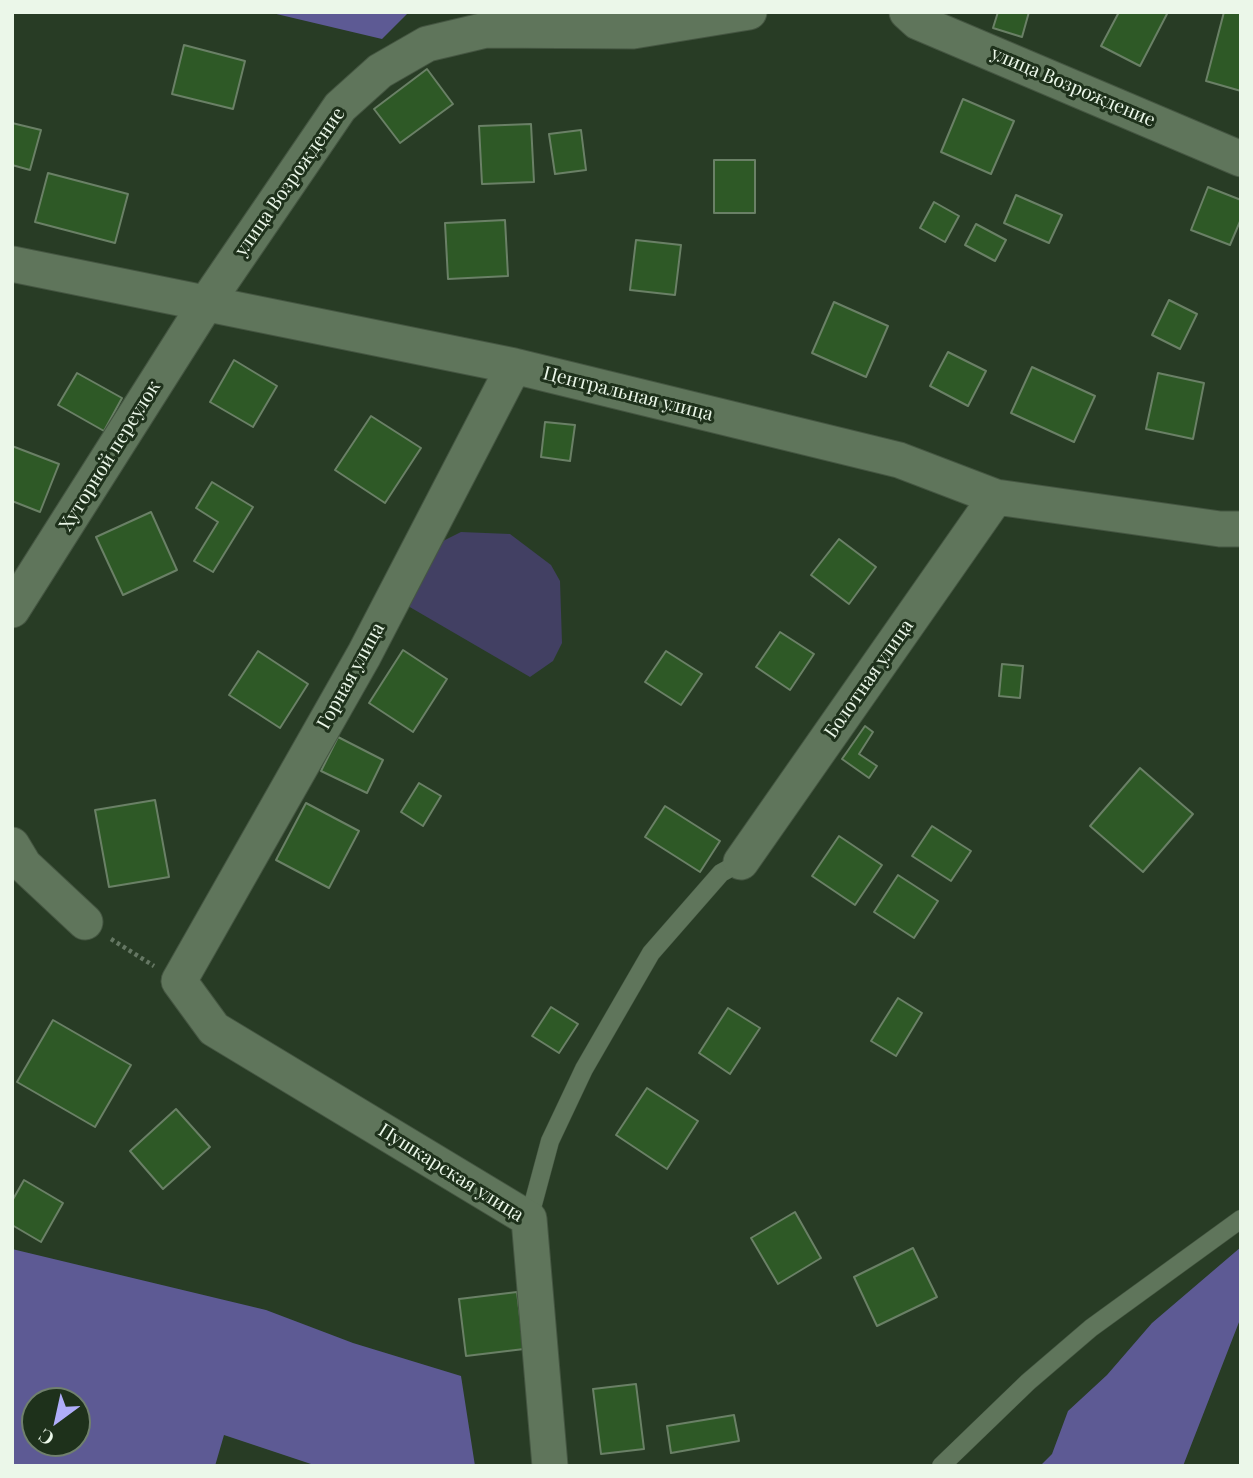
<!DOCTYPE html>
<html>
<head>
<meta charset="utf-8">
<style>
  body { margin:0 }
  #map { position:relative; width:1253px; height:1478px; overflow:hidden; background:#283c25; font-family:"Playfair Display",serif }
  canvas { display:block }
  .frame { position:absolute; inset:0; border:14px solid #ebf7e9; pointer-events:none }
  .north { position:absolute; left:21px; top:1387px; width:70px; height:70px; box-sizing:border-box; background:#1e311b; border:2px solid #70806d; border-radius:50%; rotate:213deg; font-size:19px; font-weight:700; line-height:28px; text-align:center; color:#ebf7e9 }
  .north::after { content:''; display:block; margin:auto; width:24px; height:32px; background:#b0aefa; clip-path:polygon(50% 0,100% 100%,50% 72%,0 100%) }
</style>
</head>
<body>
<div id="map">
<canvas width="1253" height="1478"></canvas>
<div class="frame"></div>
<div class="north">С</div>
</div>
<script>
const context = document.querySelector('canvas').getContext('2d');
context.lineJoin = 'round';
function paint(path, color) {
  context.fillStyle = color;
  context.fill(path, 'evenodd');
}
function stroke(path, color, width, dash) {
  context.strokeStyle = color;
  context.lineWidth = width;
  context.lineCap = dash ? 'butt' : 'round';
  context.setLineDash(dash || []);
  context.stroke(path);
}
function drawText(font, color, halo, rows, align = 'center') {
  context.font = font + ' "Playfair Display",serif';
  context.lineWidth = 6;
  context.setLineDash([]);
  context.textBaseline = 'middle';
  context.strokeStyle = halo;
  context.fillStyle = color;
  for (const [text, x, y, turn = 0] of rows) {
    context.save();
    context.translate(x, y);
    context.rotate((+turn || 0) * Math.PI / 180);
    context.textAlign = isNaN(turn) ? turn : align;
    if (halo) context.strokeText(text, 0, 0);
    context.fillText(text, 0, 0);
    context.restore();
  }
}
paint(new Path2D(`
  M461,532L510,534L551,565L560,581L562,643L553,661L530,677L408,606L439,543Z`), '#424063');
paint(new Path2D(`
  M268,12H409L382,39Z
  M1241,1247V1317L1183,1466H1040L1052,1454L1068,1411L1107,1375L1152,1323Z
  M12,1249L266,1310L353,1343L461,1376L475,1466H317L224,1435L215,1466H12ZM77,1401V1443H35V1401Z`), '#5d5a94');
const building = new Path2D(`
  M998,12H1029L1022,37L993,28Z
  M1119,12H1168L1140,66L1101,46Z
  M1224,12H1241V91L1206,81Z
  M184,45L245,61L233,109L172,94Z
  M427,69L453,104L400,143L374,109Z
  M963,99L1014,121L991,174L941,152Z
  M12,123L41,130L30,170L12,165Z
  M531,124L534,182L482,184L479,126Z
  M581,130L586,170L555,174L549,134Z
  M714,160H755V213H714Z
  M48,173L128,194L115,243L35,222Z
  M1208,187L1241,200V219L1230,245L1191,230Z
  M1016,195L1062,215L1049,243L1004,223Z
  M934,202L959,216L945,242L920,228Z
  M505,220L508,276L448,279L445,223Z
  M976,224L1006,240L995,261L965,245Z
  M636,240L681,245L675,295L630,290Z
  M1169,300L1197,314L1180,349L1152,335Z
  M834,302L888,326L866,377L812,353Z
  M948,352L986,371L968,406L930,386Z
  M234,360L277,386L253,427L210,402Z
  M1032,367L1095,396L1074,442L1011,413Z
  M77,373L122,398L104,431L58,405Z
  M1158,373L1204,383L1193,439L1146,429Z
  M371,416L421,448L385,503L335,470Z
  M545,422L575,425L570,461L541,457Z
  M12,446L59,464L40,512L12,501Z
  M212,482L253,507L213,572L194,561L218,522L196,508Z
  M151,512L177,570L123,595L96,537Z
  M839,539L876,567L849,604L811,575Z
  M780,632L814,654L790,690L756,667Z
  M403,650L447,679L413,732L369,703Z
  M258,651L308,684L280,728L229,695Z
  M666,651L702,674L681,705L645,682Z
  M1002,664L1023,666L1020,698L999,696Z
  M865,726L873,732L859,754L877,766L869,778L842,759Z
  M338,737L383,760L367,793L321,771Z
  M1140,768L1193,814L1143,872L1090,826Z
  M419,783L441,796L423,826L401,812Z
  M155,800L169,877L109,887L95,810Z
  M306,803L359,831L329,888L276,860Z
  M665,806L720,841L700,872L645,837Z
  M932,826L971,851L951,881L912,856Z
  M839,836L882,865L855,905L812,876Z
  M898,875L938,901L914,938L874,912Z
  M898,998L922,1013L896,1056L871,1041Z
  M551,1007L578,1024L559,1053L532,1036Z
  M728,1008L760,1028L730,1074L699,1053Z
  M53,1020L131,1065L95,1127L17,1082Z
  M647,1088L698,1121L667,1169L616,1135Z
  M176,1109L210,1147L163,1189L130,1151Z
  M24,1180L63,1203L41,1242L12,1225V1201Z
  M795,1212L821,1258L778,1284L751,1238Z
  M913,1248L937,1297L877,1326L854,1277Z
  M517,1292L524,1349L466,1356L459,1299Z
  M636,1384L644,1449L601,1454L593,1389Z
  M734,1415L739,1441L671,1453L667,1426Z`);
paint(building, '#2e5926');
stroke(building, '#6a8066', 2);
const lane = new Path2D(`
  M529,1219L550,1141L584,1069L651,953L721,873L741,862
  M941,1466L1028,1382L1091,1328L1241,1219`);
const street = new Path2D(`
  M907,12L918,22L1241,159
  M12,264L514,366L899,460L996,497L1220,529H1241
  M514,366L364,655L179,981L214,1029L529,1219L550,1466
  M12,610L207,302L340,107L380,71L427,44L486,30L633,31L749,12
  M12,845L24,865L85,922
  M741,862L996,497`);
stroke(lane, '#455642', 19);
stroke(street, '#455642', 37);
stroke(new Path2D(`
  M111,939L154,966`), '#657763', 4.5, [3.5, 3.5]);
stroke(lane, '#5f755b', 18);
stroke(street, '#5f755b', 35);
drawText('19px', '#ebf7e9', '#1e311b', [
  ["улица Возрождение",1073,87,23],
  ["улица Возрождение",290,182,-55],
  ["Центральная улица",628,394,14],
  ["Хуторной переулок",110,456,-58],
  ["Горная улица",351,676,-61],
  ["Болотная улица",869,679,-55],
  ["Пушкарская улица",451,1173,32]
]);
</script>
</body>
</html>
